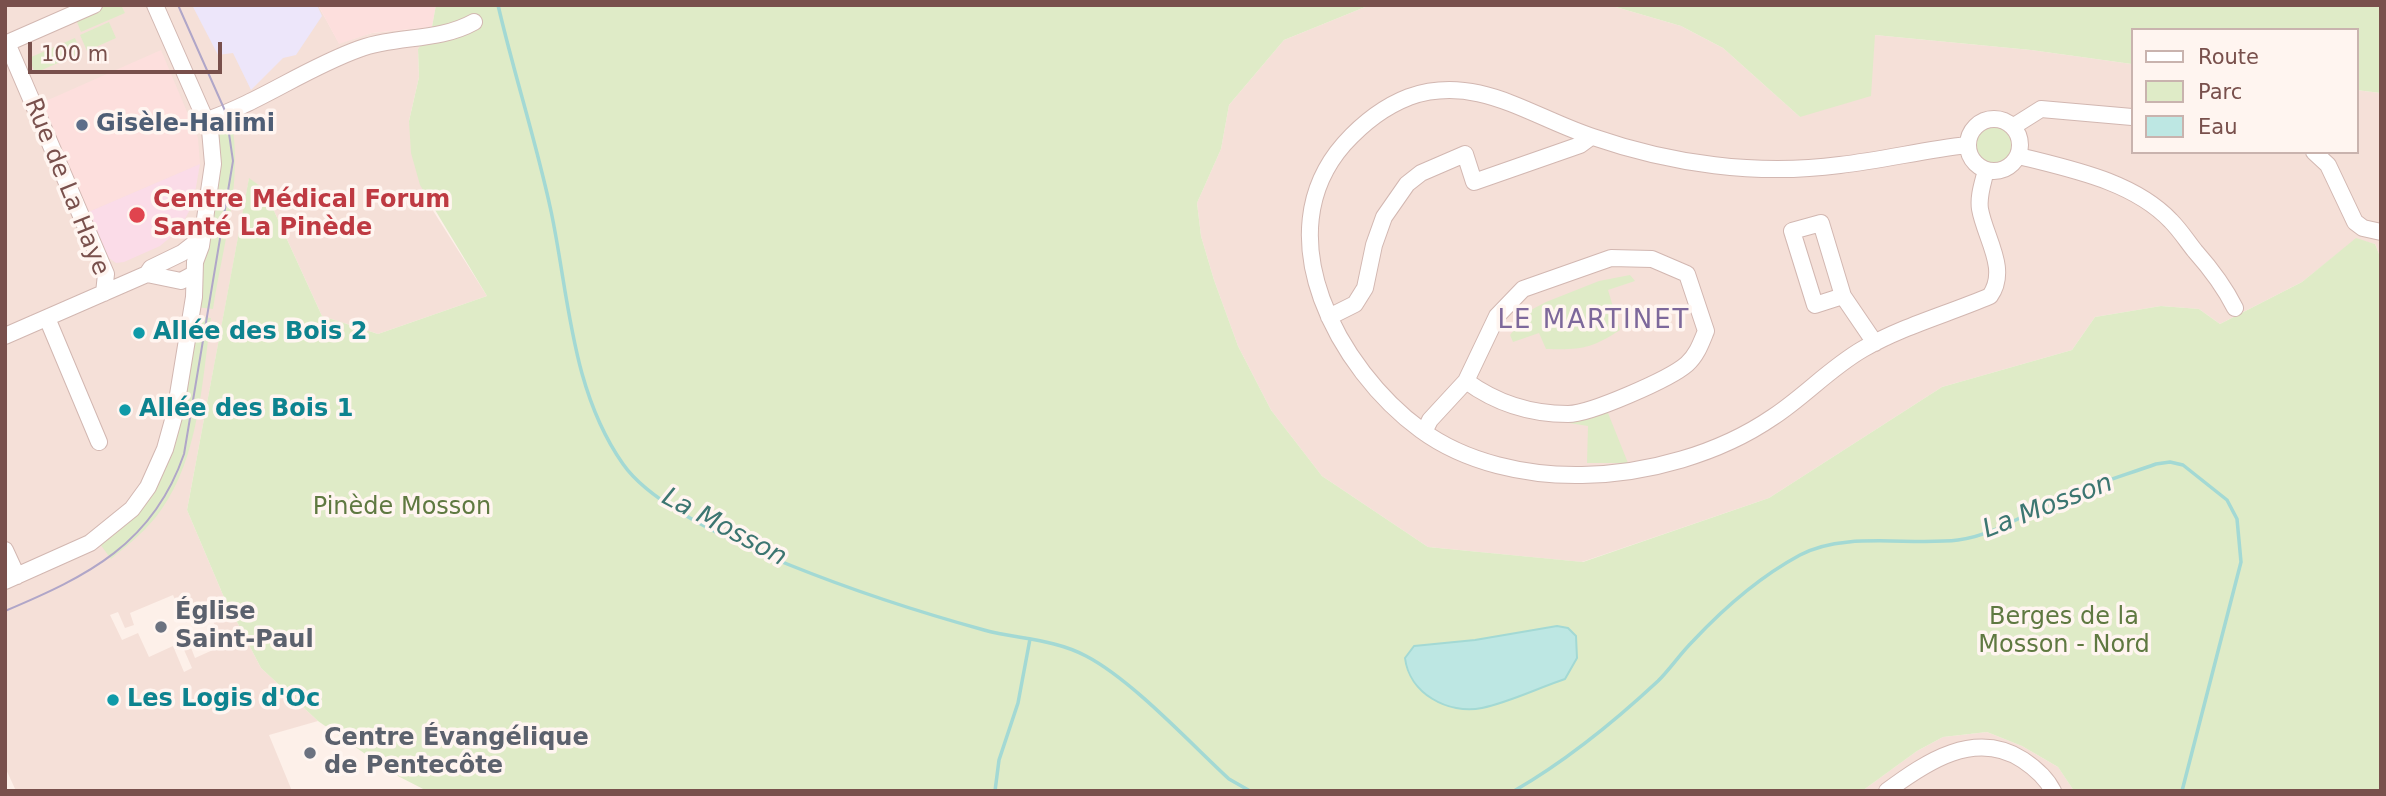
<!DOCTYPE html>
<html>
<head>
<meta charset="utf-8">
<style>
  body { margin:0 }
  #map { position:relative; width:2386px; height:796px; overflow:hidden; background:#fdf0e9; font-family:"DejaVu Sans",sans-serif }
  canvas { display:block }
  .frame { position:absolute; inset:0; border:7px solid #79504c; pointer-events:none }
  .legend { position:absolute; left:2131px; top:28px; width:228px; height:126px; box-sizing:border-box; background:#fff5f0; border:2px solid #c9b3ae; margin:0; padding:9px 12px; list-style:none; font-size:21px; color:#79504c }
  .legend li { display:flex; align-items:center; gap:14px; height:35px }
  .legend b { width:35px; border:2px solid #c9b3ae }
  .scale { position:absolute; left:28px; top:42px; width:194px; height:32px; box-sizing:border-box; border:4px solid #79504c; border-top:0; padding-left:9px; font-size:21px; line-height:24px; white-space:nowrap; color:#79504c; -webkit-text-stroke:5px #fff5f0; paint-order:stroke }
</style>
</head>
<body>
<div id="map">
<canvas width="2386" height="796"></canvas>
<div class="frame"></div>
<ul class="legend">
<li><b style="height:9px;background:#fff"></b>Route</li>
<li><b style="height:19px;background:#dfebc7"></b>Parc</li>
<li><b style="height:19px;background:#bde7e3"></b>Eau</li>
</ul>
<div class="scale">100 m</div>
</div>
<script>
const context = document.querySelector('canvas').getContext('2d');
context.lineJoin = 'round';
function paint(path, color) {
  context.fillStyle = color;
  context.fill(path, 'evenodd');
}
function stroke(path, color, width, dash) {
  context.strokeStyle = color;
  context.lineWidth = width;
  context.lineCap = dash ? 'butt' : 'round';
  context.setLineDash(dash || []);
  context.stroke(path);
}
function drawText(font, color, halo, rows, align = 'center') {
  context.font = font + ' "DejaVu Sans",sans-serif';
  context.lineWidth = 7;
  context.setLineDash([]);
  context.textBaseline = 'middle';
  context.strokeStyle = halo;
  context.fillStyle = color;
  for (const [text, x, y, turn = 0] of rows) {
    context.save();
    context.translate(x, y);
    context.rotate((+turn || 0) * Math.PI / 180);
    context.textAlign = isNaN(turn) ? turn : align;
    if (halo) context.strokeText(text, 0, 0);
    context.fillText(text, 0, 0);
    context.restore();
  }
}
paint(new Path2D(`
  M5,5H318L339,43L372,33L432,27L418,49L419,77L409,121L432,209L487,296L378,334L322,316L264,189L249,179L187,510L223,595L261,668L318,721L269,735L292,791H16L5,767ZM173,595L186,623L208,610L224,645L195,658L188,640L181,643L192,668L184,672L173,646L149,657L138,633L122,640L110,615L118,612L125,628L134,625L130,613Z
  M1370,5H1609L1681,26L1723,48L1800,117L1875,35L2031,50L2132,64V152H2356V90L2381,93V259L2375,244L2356,239L2302,282L2220,324L2199,309L2161,306L2095,317L2072,350L1942,387L1769,498L1582,562L1428,547L1322,476L1271,410L1238,346L1214,280L1201,236L1197,203L1221,149L1229,105L1284,40Z
  M1987,732L2022,746L2058,767L2074,791H1862L1917,751L1943,737Z`), '#f5e0d8');
paint(new Path2D(`
  M318,5H436L432,27L372,33L339,44Z
  M161,50L198,138L200,164L86,213L39,104Z`), '#fddfdd');
paint(new Path2D(`
  M192,5H317L322,16L296,55L283,58L251,90L233,53L218,55Z`), '#ede6fa');
paint(new Path2D(`
  M200,164L193,204L179,230L160,246L124,262L116,263L106,256L86,213Z`), '#fbdce8');
paint(new Path2D(`
  M103,5H121L125,13L81,32L75,17Z
  M436,5H1370L1284,40L1229,105L1221,149L1197,203L1201,236L1214,280L1238,346L1271,410L1322,476L1428,547L1583,562L1769,498L1942,387L2072,350L2095,317L2161,306L2199,309L2220,324L2302,282L2356,238L2375,244L2381,259V791H2074L2058,767L2022,746L1987,732L1943,737L1917,751L1862,791H427L394,774L318,721L261,668L223,595L187,510L249,178L264,189L322,316L378,334L487,296L420,185L411,153L409,121L419,77L418,49L432,27Z
  M1609,5H2381V93L2356,90V30H2132V64L2031,50L1875,35L1871,96L1800,117L1723,48L1681,26Z
  M109,22L116,38L87,51L80,35Z
  M75,38L81,53L35,73L29,58Z
  M231,119C244,180 222,248 213,309L196,307L218,171L217,137L220,127Z
  M1976 145a19 19 0 1 1 38 0a19 19 0 1 1-38 0Z
  M1630,275L1635,281L1608,290L1620,330C1591,349 1580,350 1546,349L1539,333L1513,342L1510,335L1529,311L1546,302L1599,281Z
  M195,316L211,318C202,381 199,457 161,510C148,529 129,544 111,559L100,544L150,494Z
  M1606,408L1628,463H1587L1588,426L1569,423V419Z`), '#dfebc7');
const water = new Path2D(`
  M1557,626L1568,628L1576,636L1577,658L1565,679C1538,688 1510,702 1482,708C1448,715 1409,693 1405,658L1414,646L1475,640Z`);
paint(water, '#bde7e3');
stroke(water, '#a3d9d4', 2);
stroke(new Path2D(`
  M498,5C514,74 536,141 551,211C569,296 571,390 623,464C673,536 897,606 984,630C1017,639 1055,639 1086,656C1132,680 1189,742 1229,779L1250,791
  M995,791L999,760L1018,703L1030,639
  M1514,791C1566,761 1614,722 1658,681C1670,669 1680,654 1693,641C1723,609 1761,576 1800,555C1844,531 1910,546 1958,540C1996,535 2027,512 2061,498C2092,485 2125,475 2156,464L2170,462L2183,465L2227,500L2237,519L2241,562L2182,791`), '#a3d9d4', 3.5);
const street = new Path2D(`
  M7,43L106,274L104,293
  M5,44L94,5
  M1968 145a26 26 0 1 1 52 0a26 26 0 1 1-52 0Z
  M207,120C260,102 306,68 359,49C397,35 438,42 474,22
  M2014,126L2041,109L2132,117
  M1967,145C1924,150 1883,160 1840,165C1757,176 1671,164 1593,137C1531,117 1477,73 1409,97C1383,107 1362,124 1344,144C1264,235 1339,370 1421,430C1466,463 1527,476 1582,475C1647,474 1719,454 1773,417C1805,396 1830,368 1863,349C1903,326 1948,314 1990,296C2009,269 1985,238 1980,209C1978,196 1983,183 1986,170
  M2314,152L2328,165L2355,222L2363,228L2381,232
  M2019,156C2070,169 2133,181 2171,221C2180,230 2187,241 2195,251C2211,269 2224,286 2235,308
  M147,274L181,281L194,274
  M1843,296L1815,305L1792,231L1821,223L1843,296L1875,343
  M1329,317L1355,304L1365,288L1374,245L1384,217L1407,184L1421,173L1465,154L1474,182L1580,145L1591,137
  M47,318L99,442
  M5,336L147,274L151,268L182,253L200,239
  M1424,432L1430,420L1466,381L1497,316L1523,289L1611,258L1652,259L1687,274L1706,331C1701,343 1697,355 1687,364C1670,379 1590,414 1568,414C1530,414 1496,403 1466,381
  M5,550L17,576
  M5,581L90,543L132,509L148,487L165,449L175,413L194,297L195,262L201,246L213,164L210,130L155,5
  M1887,791C1926,762 1975,729 2023,760C2035,768 2046,777 2053,791`);
stroke(street, '#d2b7b1', 18);
stroke(street, '#fff', 16);
stroke(new Path2D(`
  M5,611C88,576 153,544 184,454L233,161L226,113L178,5`), '#b0a6c8', 2);
for (const [x, y, r, color] of [
  [82,125,7,"#5c6f8a"],
  [137,215,9,"#e0444e"],
  [139,333,7,"#0f9aa8"],
  [125,410,7,"#0f9aa8"],
  [161,627,7,"#6b7280"],
  [113,700,7,"#0f9aa8"],
  [310,753,7,"#6b7280"]
]) {
  const dot = new Path2D();
  dot.arc(x, y, r, 0, 2 * Math.PI);
  context.fillStyle = color;
  context.fill(dot);
  stroke(dot, '#fff5f0', 2.5);
}
drawText('bold 24px', '#4e5e75', '#fff5f0', [
  ["Gisèle-Halimi",96,125]
], 'left');
drawText('24px', '#79504c', '#fff5f0', [
  ["Rue de La Haye",66,187,68]
]);
drawText('bold 24px', '#be3a42', '#fff5f0', [
  ["Centre Médical Forum",153,201],
  ["Santé La Pinède",153,229]
], 'left');
drawText('bold 24px', '#0d838f', '#fff5f0', [
  ["Allée des Bois 2",153,333],
  ["Allée des Bois 1",139,410],
  ["Les Logis d'Oc",127,700]
], 'left');
drawText('24px', '#5f7941', '#fff5f0', [
  ["Pinède Mosson",402,508],
  ["Berges de la",2064,618],
  ["Mosson - Nord",2064,646]
]);
drawText('bold 24px', '#5b616d', '#fff5f0', [
  ["Église",175,613],
  ["Saint-Paul",175,641],
  ["Centre Évangélique",324,739],
  ["de Pentecôte",324,767]
], 'left');
context.letterSpacing = '2px';
drawText('26px', '#7d689b', '#fff5f0', [
  ["LE MARTINET",1594,321]
]);
context.letterSpacing = '0px';
drawText('italic 26px', '#3c7671', '#fff5f0', [
  ["La Mosson",2048,507,-21],
  ["La Mosson",724,528,28]
]);
</script>
</body>
</html>
